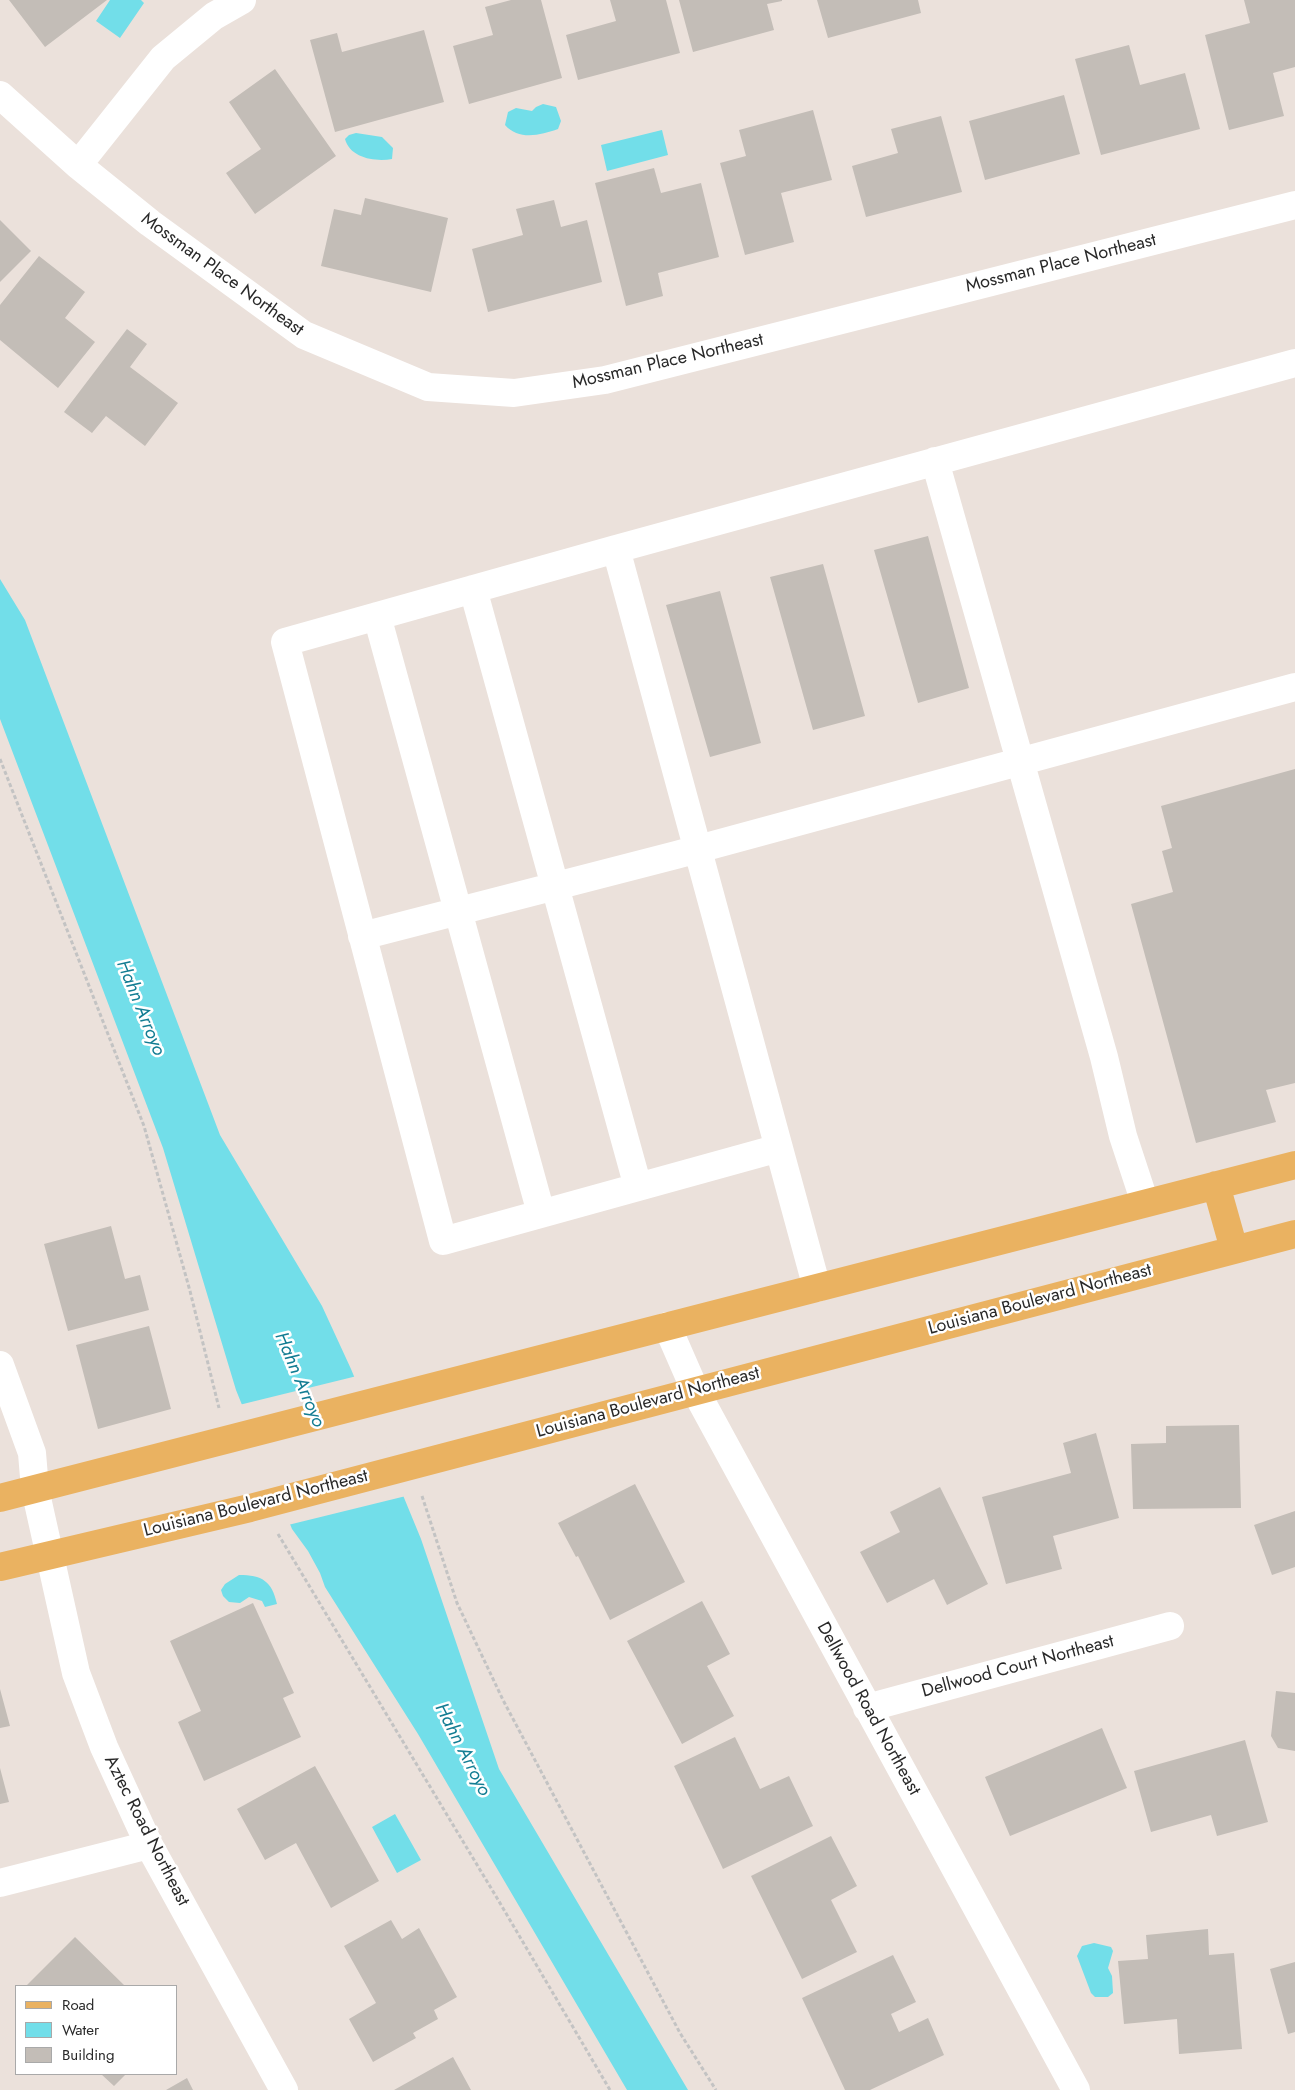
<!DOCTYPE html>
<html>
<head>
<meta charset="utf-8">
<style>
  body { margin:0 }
  #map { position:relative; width:1295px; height:2090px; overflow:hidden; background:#ebe1db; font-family:Jost,sans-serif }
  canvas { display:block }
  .legend { position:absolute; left:15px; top:1985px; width:162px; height:90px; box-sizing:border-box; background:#fff; border:1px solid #a9a9a9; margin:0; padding:6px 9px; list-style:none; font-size:15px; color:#292929 }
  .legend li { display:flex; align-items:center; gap:10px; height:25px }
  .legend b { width:25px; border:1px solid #a9a9a9 }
</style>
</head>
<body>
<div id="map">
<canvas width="1295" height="2090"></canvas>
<ul class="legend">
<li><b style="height:6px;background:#eab261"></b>Road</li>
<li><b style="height:14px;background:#72dee9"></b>Water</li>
<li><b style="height:14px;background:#c3bdb7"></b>Building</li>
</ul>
</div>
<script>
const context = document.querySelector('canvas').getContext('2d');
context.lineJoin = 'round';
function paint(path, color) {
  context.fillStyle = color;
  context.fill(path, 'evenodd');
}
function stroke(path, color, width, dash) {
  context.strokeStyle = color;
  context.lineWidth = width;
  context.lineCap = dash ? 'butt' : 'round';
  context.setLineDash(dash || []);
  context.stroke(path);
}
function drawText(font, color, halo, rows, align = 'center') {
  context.font = font + ' Jost,sans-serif';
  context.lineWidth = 5;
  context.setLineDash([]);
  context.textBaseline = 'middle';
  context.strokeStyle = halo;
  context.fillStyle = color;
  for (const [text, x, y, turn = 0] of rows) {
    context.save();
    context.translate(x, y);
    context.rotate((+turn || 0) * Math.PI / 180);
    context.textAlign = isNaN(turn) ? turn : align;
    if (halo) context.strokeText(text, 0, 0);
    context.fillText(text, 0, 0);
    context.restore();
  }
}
paint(new Path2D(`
  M110,0H141L144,3L120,38L96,21Z
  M543,104L556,107L561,121L558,129C541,135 519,141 505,125L508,112L516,108L532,111L536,107Z
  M662,130L668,155L607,171L601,145Z
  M356,133L382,137L393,148L392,159C375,162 350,158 345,139L349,135Z
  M0,579L25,620L220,1135L322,1306L351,1369L421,1539L499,1769L688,2090H627L418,1734L325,1587L320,1573L308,1551L292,1529L236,1390L163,1148L0,719Z
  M239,1575C262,1575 272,1581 277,1604L265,1607L262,1601L249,1597L240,1603L229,1602L223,1596L221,1590L225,1584Z
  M395,1814L421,1860L397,1873L372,1827Z
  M1094,1943L1111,1947L1113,1951L1108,1968L1112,1976L1113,1993L1108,1997H1095L1091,1993L1077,1956L1082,1946Z`), '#72dee9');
paint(new Path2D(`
  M357,1376L406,1496L288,1525L239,1405Z`), '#ebe1db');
paint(new Path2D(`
  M9,0H107L45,47Z
  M511,0H541L562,78L469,104L453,46L493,35L485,7Z
  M610,0H666L680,53L578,80L566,35L616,21Z
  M679,0H782V1L767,4L774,30L693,52Z
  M817,0H918L921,13L828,38Z
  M1244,0H1295V67L1273,73L1284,116L1229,130L1205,35L1250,23Z
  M424,30L444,102L335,132L310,40L337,33L342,52Z
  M1129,45L1140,85L1185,73L1200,129L1101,155L1075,59Z
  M275,69L336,156L255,214L226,173L261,149L229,102Z
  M1064,95L1080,154L985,180L969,121Z
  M813,110L832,180L781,193L794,242L745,255L720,163L746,156L739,130Z
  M941,116L962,192L866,217L852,166L898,153L891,129Z
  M654,168L661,193L701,183L719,257L658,273L663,296L626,306L595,183Z
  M365,198L448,218L431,292L321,266L334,209L361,215Z
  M554,200L561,227L587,220L602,282L488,312L472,249L523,235L516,209Z
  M0,220L31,251L0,282Z
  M39,256L85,292L65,318L95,342L58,388L0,340V305Z
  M127,329L147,344L130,367L178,403L145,446L106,416L92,433L64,412Z
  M928,536L969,688L918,703L874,550Z
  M823,564L865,716L813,730L770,577Z
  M720,591L761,743L710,757L666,605Z
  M1295,769V1083L1266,1090L1276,1122L1196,1143L1131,904L1173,892L1162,851L1172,848L1161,806Z
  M111,1226L125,1279L140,1275L149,1310L68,1331L44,1244Z
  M149,1326L171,1409L98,1429L76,1345Z
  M1239,1425L1241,1508L1133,1509L1131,1444L1166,1443V1426Z
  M1096,1433L1119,1518L1053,1536L1062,1569L1006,1584L982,1497L1071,1473L1063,1443Z
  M635,1484L685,1582L610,1620L578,1556L576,1557L558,1523Z
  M940,1487L988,1584L947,1605L934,1579L887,1603L860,1552L900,1532L890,1512Z
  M1295,1511V1567L1272,1575L1254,1525Z
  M702,1601L730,1654L707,1666L734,1716L682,1744L627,1641Z
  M253,1603L294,1693L283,1698L301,1737L204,1781L178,1722L201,1711L170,1641Z
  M0,1689L10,1726L0,1728Z
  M1276,1691L1295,1693V1751L1278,1748L1271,1736Z
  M1102,1728L1127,1788L1010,1836L985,1777Z
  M735,1737L760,1789L789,1776L813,1826L723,1869L674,1766Z
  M1245,1740L1268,1822L1217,1836L1211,1815L1151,1832L1134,1771Z
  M315,1766L379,1881L331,1908L296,1843L265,1860L237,1809Z
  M0,1768L9,1802L0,1804Z
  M831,1836L857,1886L831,1900L857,1952L802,1979L751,1876Z
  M391,1920L402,1939L419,1928L457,1997L434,2010L438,2019L413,2033L416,2038L373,2062L349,2019L376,2003L344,1946Z
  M1208,1929L1209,1955L1234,1953L1242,2049L1179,2054L1177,2019L1124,2024L1118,1961L1148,1959L1146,1935Z
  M75,1937L125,1986H26Z
  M893,1955L916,2002L891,2014L899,2032L928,2018L944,2055L870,2090H845L802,1998Z
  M1295,1962V2032L1288,2034L1270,1969Z
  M453,2057L471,2090H394Z
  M101,2074H126L114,2086Z
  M187,2078L193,2090H166Z`), '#c3bdb7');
stroke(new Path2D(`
  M0,759L144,1126L190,1291L219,1408
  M422,1496L457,1603L503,1700L680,2033L716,2090
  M278,1534L497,1898L610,2090`), '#c3c3c3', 3, [4, 2.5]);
stroke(new Path2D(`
  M0,95L78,165L150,223L304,335L428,387L514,393L605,380L1295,205
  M78,165L163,58L214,16L242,0
  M935,461L1104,1057L1123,1136L1145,1203
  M616,549L285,642L443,1241L779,1148
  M473,589L638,1187
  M377,616L541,1213
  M362,936L676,855L1295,687
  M817,1288L616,549L1295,363
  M667,1326L695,1390L1076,2090
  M0,1365L32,1453L35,1489L76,1673L104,1747L149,1845L284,2090
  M867,1708L1170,1626
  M0,1883L149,1845`), '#fff', 28);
stroke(new Path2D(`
  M1216,1185L1234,1249
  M0,1498L1295,1165
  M0,1567L250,1508L1295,1234`), '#eab261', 28);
drawText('18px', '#292929', '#fff', [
  ["Mossman Place Northeast",1061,264,-14],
  ["Mossman Place Northeast",222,275,36],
  ["Mossman Place Northeast",668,362,-13],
  ["Louisiana Boulevard Northeast",1040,1300,-15],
  ["Louisiana Boulevard Northeast",648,1403,-15],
  ["Louisiana Boulevard Northeast",256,1504,-14],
  ["Dellwood Court Northeast",1018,1667,-15],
  ["Dellwood Road Northeast",868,1709,61],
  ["Aztec Road Northeast",146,1831,63]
]);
drawText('italic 19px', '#137d93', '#fff', [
  ["Hahn Arroyo",140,1008,68],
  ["Hahn Arroyo",299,1380,67],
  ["Hahn Arroyo",462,1750,63]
]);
</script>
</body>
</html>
